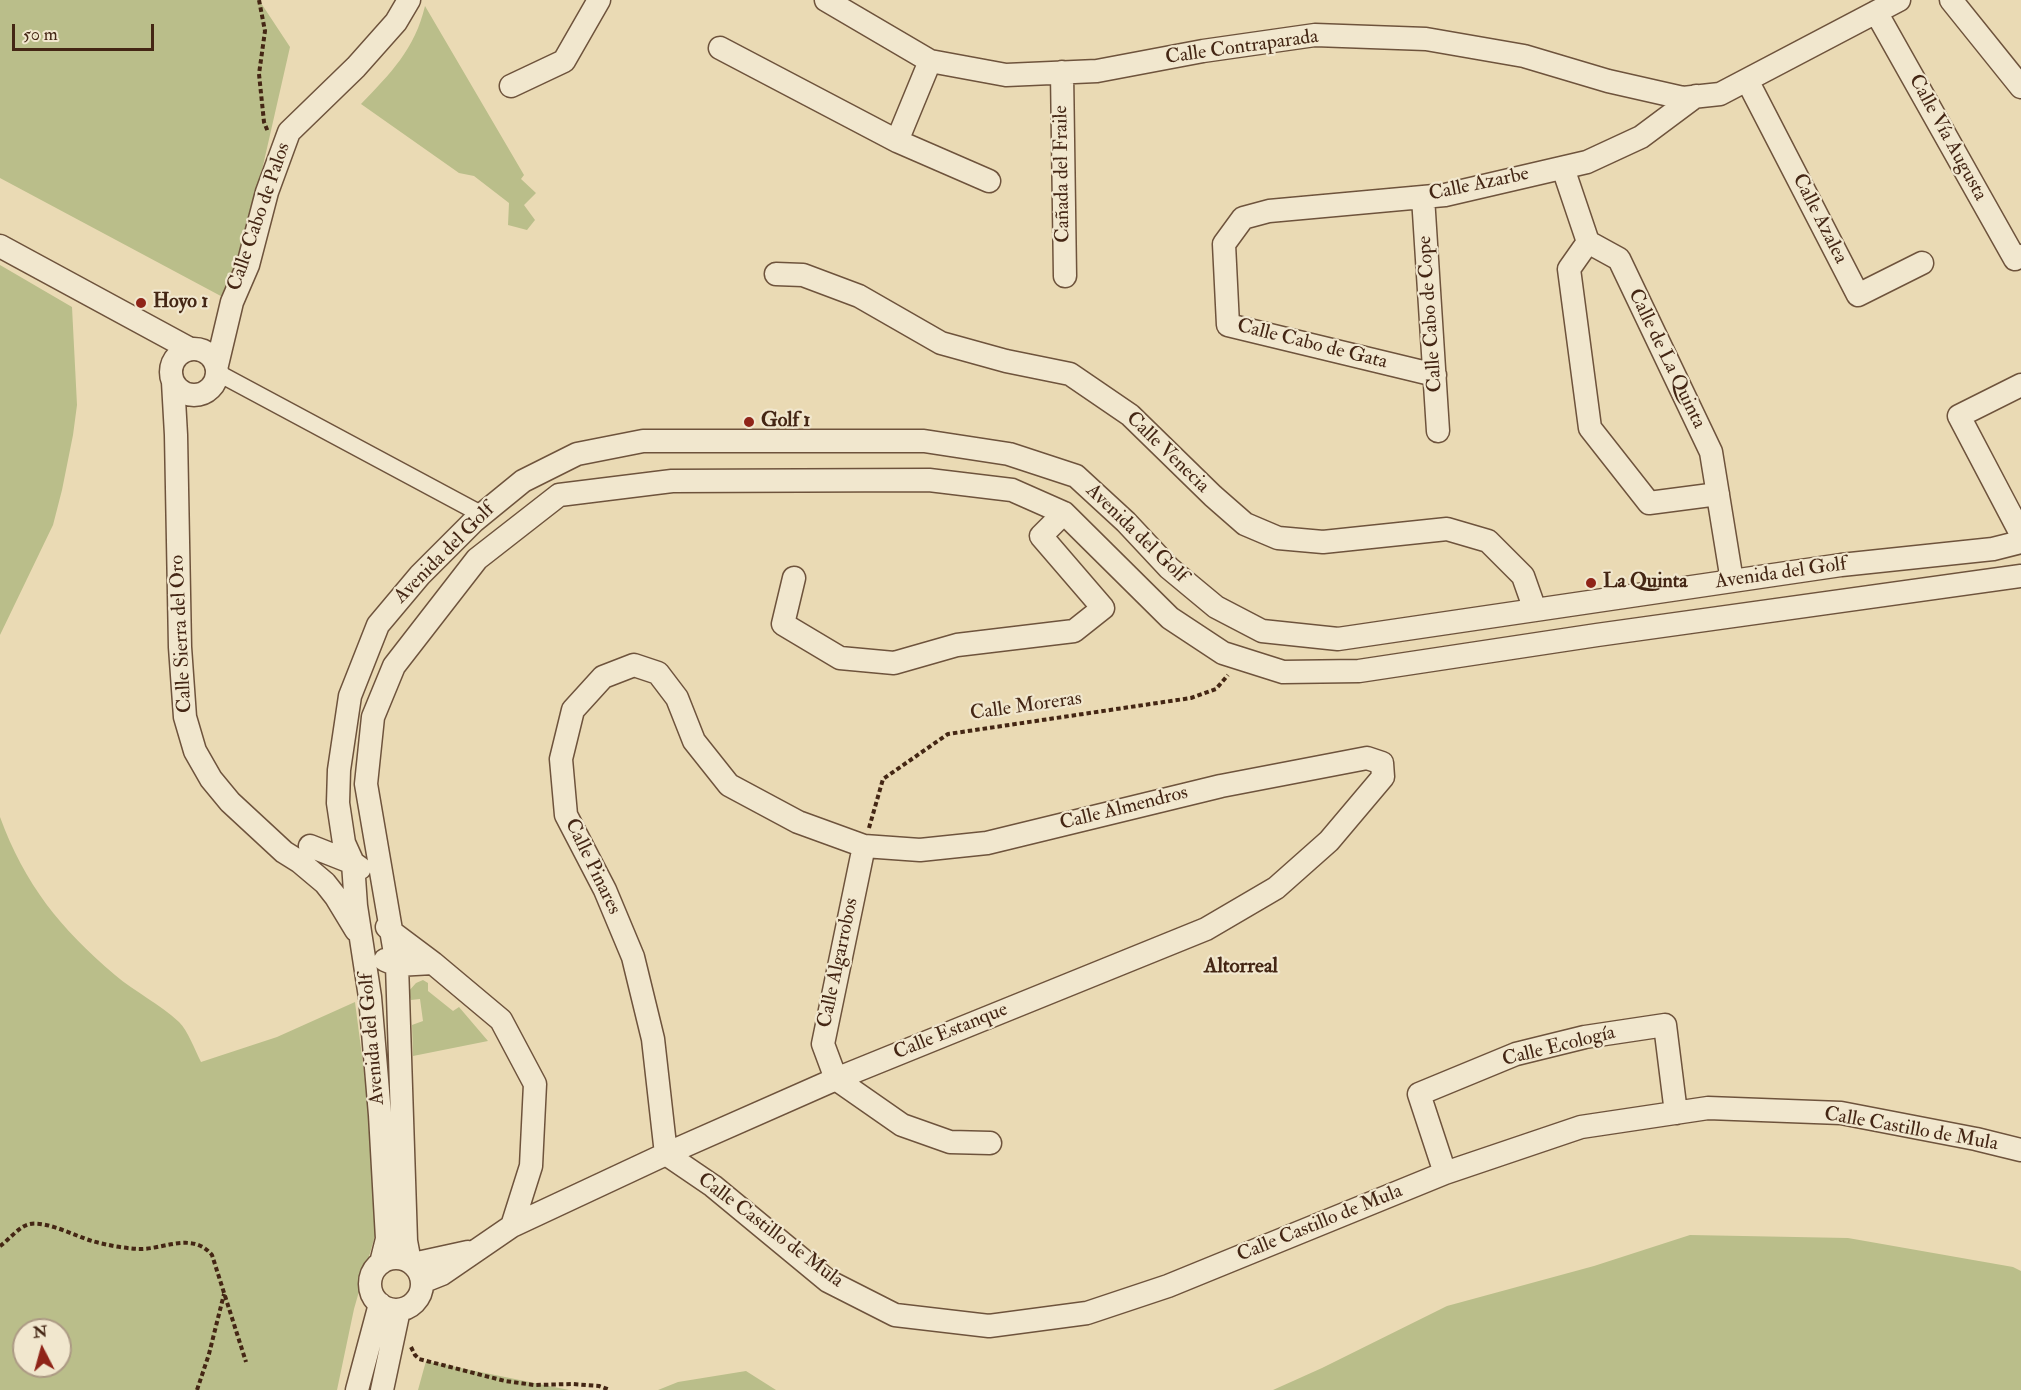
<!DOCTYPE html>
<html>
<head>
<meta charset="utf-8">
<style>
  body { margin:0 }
  #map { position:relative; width:2021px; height:1390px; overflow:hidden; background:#eadab4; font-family:"IM FELL Double Pica",serif }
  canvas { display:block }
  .north { position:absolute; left:12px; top:1318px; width:60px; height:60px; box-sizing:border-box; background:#f1e7ce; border:2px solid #ac9a84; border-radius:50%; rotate:354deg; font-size:16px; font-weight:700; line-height:24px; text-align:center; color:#442614 }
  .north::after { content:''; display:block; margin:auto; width:21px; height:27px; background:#8f2418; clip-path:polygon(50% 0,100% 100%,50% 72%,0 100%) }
  .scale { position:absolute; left:12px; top:24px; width:142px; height:27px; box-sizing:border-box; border:3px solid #442614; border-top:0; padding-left:8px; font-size:18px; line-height:21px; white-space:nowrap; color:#442614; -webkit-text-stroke:4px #f1e7ce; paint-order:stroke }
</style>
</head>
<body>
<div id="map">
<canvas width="2021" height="1390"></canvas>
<div class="north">N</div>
<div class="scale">50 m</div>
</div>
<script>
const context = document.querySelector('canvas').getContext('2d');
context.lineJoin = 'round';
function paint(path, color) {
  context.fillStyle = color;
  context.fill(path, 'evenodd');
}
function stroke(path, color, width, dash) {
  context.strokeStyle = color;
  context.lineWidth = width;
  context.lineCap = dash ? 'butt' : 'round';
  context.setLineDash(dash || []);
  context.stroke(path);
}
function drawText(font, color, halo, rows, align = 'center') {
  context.font = font + ' "IM FELL Double Pica",serif';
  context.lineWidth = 4.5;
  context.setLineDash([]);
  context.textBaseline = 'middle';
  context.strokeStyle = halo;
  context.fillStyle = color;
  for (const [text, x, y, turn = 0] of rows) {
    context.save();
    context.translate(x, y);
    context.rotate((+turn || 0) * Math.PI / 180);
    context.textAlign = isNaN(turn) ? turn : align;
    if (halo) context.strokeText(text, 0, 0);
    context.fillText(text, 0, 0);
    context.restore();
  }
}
paint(new Path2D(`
  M0,0H259L290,47L232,302L0,178Z
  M425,6L524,175L521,179L536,193L524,205L535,220L527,230L508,225L509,203L474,176L459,173L361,104C390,74 415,49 425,6Z
  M0,265L72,307L77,405L73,435L62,490L53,525L0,635Z
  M0,817C25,885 60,928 115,975C135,992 160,1004 179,1022C188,1031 195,1050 201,1062L277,1037L355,1002L382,1211L354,1309L337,1390H0ZM24,1330H60V1366H24Z
  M423,980L428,983V991L453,1011L459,1007L488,1041L413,1056L412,1025L423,1021L420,999L411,1000L408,992L416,983Z
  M1690,1235L1848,1238L2013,1267L2021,1271V1390H1273L1322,1368L1447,1306L1594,1266Z
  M426,1361L569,1390H418Z
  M746,1371L776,1390H658L678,1382Z`), '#babe8a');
const pedestrian = new Path2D(`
  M218,373L481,514`);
const minor = new Path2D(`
  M826,0L930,61L1006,75L1097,71L1203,51L1315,35L1426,39L1524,56L1608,81L1683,98L1720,94L1899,0
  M1951,0L2021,87
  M1876,12L2015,259L2021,256
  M720,48L897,141L989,181
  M1062,72L1065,276
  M1747,80L1858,295L1922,263
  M511,86L564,61L599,0
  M897,141L930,61
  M1563,168L1588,242L1619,259L1711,452L1732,581
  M1423,197L1438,431
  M1588,242L1569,269L1590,428L1649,503L1718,494
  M0,246L190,349
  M776,274L803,275L859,296L941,343L1006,361L1070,374L1130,415L1213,496L1245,524L1278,538L1323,542L1447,529L1488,541L1523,576L1535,610
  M171 372a23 23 0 1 1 46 0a23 23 0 1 1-46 0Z
  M217,365L232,302L248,265L267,192L289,132L356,67L396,22L409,0
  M1435,375L1228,325L1224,244L1243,218L1269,211L1445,195L1587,162L1641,137L1696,96
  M173,382L176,435L180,647L185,717L195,751L211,779L230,802L284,852L300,862L325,883L336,897L356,930
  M2021,385L1959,416L2021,534
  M794,578L783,624L840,658L894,663L957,645L1074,631L1103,608L1041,536L1064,513
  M310,846L353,863L360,868
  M387,927L393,933L433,963L501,1020L535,1084L531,1166L512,1226
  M385,960L397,965L433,963
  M836,1079L823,1044L864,846
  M836,1079L902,1125L950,1142L990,1143
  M1445,1173L1419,1094L1516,1054L1585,1037L1665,1025L1676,1113
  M370 1284a26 26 0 1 1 52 0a26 26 0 1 1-52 0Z
  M410,1262L406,1241L397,965L366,784L373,717L394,666L477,559L559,495L672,481L929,480L1012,490L1064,513L1170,618L1223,653L1283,672L1359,671L1597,635L2021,576
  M381,1263L387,1239L380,1115L370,997L356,906L353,863L344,843L338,803L339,770L350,696L378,625L420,575L474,521L523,481L577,454L643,441H924L1009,454L1076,476L1126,522L1169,568L1216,607L1262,631L1338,639L1841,565L1993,549L2021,542
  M413,1264L468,1252
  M422,1282L442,1274L512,1226L666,1154L836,1079L1206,929L1276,888L1329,841L1383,777L1382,763L1367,758L1221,786L987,843L920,850L864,846L798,822L729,785L694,741L677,698L658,673L634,665L603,677L573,710L561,759L566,815L605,890L633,957L653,1039L666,1154L713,1186L828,1281L895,1315L989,1326L1087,1313L1168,1286L1445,1173L1581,1127L1708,1108L1841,1113L1976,1139L2021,1150
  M357,1390L380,1304
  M382,1390L399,1310`);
stroke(pedestrian, '#6e533c', 19);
stroke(minor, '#6e533c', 25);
stroke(new Path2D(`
  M259,0L265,31L259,74L264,122L268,132
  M869,828L883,779L948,734L1191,698L1216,689L1228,675
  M0,1246C9,1240 19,1226 30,1224C48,1221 75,1236 92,1241C106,1245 123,1248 138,1249C163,1250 192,1231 212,1255L246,1362
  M411,1347L415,1355L419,1359L505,1381L534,1385L573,1384L599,1386L610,1390
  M197,1390L209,1354L224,1294`), '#442614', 4, [4.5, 3]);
stroke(pedestrian, '#f1e7ce', 16);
stroke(minor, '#f1e7ce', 22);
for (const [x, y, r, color] of [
  [141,303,6,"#8f2418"],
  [749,422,6,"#8f2418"],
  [1591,583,6,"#8f2418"]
]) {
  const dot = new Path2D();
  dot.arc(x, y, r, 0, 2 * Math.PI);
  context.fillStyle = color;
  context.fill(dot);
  stroke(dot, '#f1e7ce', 2);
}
drawText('20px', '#442614', '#f1e7ce', [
  ["Calle Contraparada",1242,48,-8],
  ["Calle Vía Augusta",1947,138,61],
  ["Cañada del Fraile",1063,174,-91],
  ["Calle Azarbe",1479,185,-12],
  ["Calle Cabo de Palos",260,217,-71],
  ["Calle Azalea",1819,219,63],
  ["Calle Cabo de Cope",1431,314,-94],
  ["Calle Cabo de Gata",1312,345,14],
  ["Calle de La Quinta",1666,359,64],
  ["Calle Venecia",1167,453,44],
  ["Avenida del Golf",1136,534,44],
  ["Avenida del Golf",445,554,-45],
  ["Avenida del Golf",1781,574,-8],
  ["Calle Sierra del Oro",182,634,-93],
  ["Calle Moreras",1026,707,-8],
  ["Calle Almendros",1124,809,-14],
  ["Calle Pinares",592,867,64],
  ["Calle Algarrobos",839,963,-78],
  ["Calle Estanque",951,1032,-22],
  ["Avenida del Golf",373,1039,-95],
  ["Calle Ecología",1559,1047,-14],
  ["Calle Castillo de Mula",1911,1130,10],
  ["Calle Castillo de Mula",1320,1224,-22],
  ["Calle Castillo de Mula",770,1231,37]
]);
drawText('bold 20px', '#442614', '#f1e7ce', [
  ["Hoyo 1",153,303],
  ["Golf 1",761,422],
  ["La Quinta",1603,583]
], 'left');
drawText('bold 21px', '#442614', '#f1e7ce', [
  ["Altorreal",1241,967]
]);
</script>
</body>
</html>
